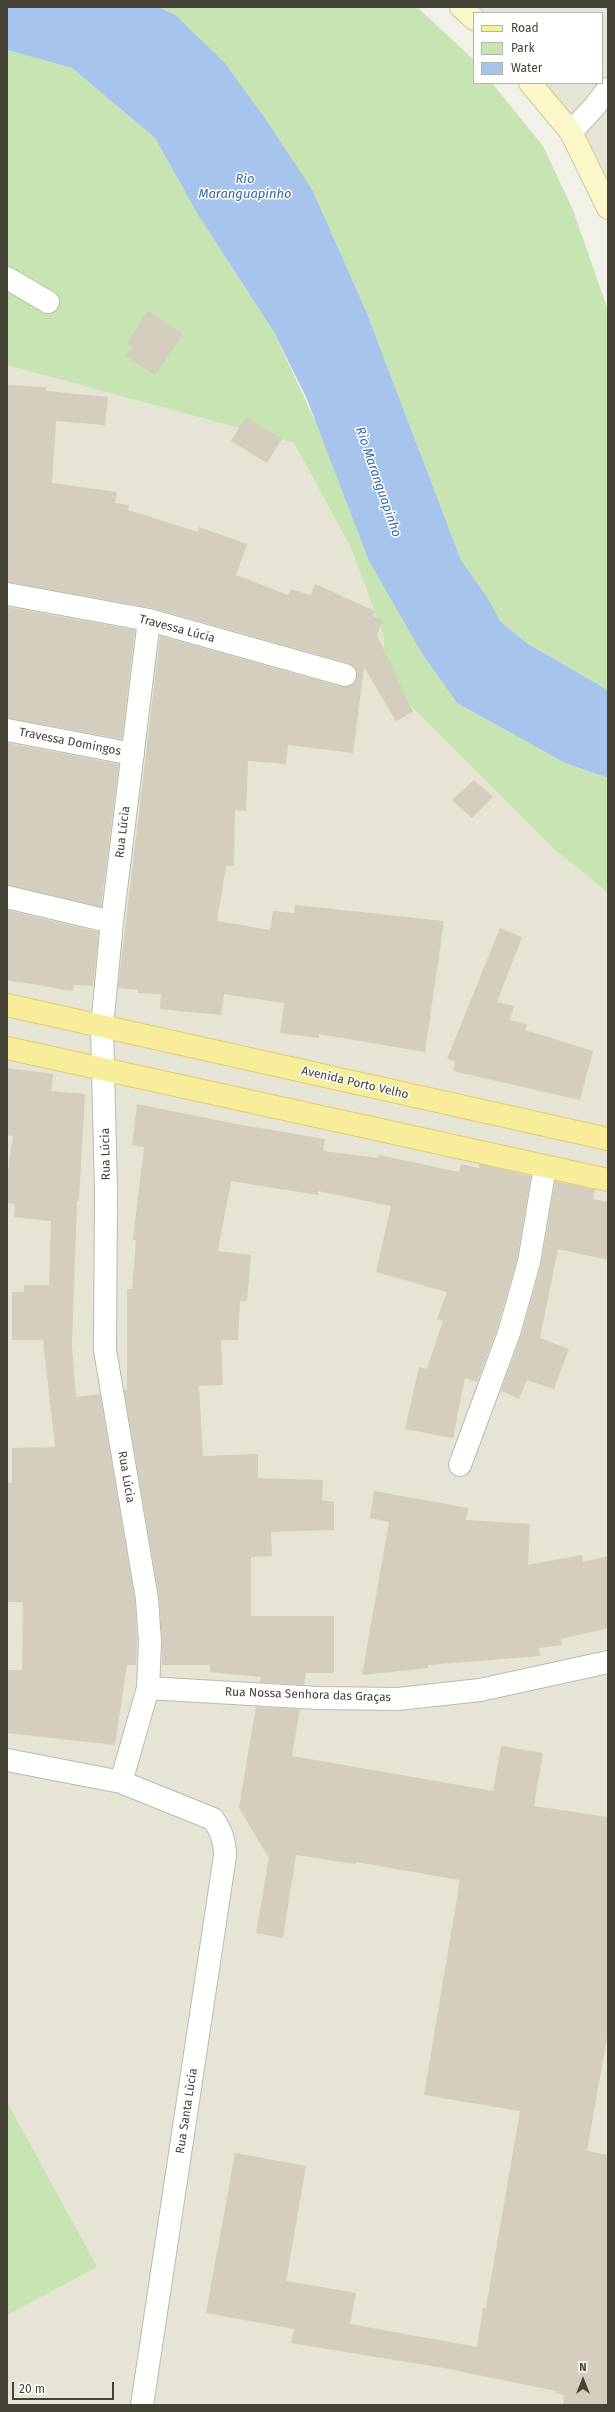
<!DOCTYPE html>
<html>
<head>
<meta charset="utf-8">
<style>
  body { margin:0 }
  #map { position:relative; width:615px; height:2412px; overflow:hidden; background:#f2f1e7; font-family:"Fira Sans",sans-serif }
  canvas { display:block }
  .frame { position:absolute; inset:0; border:8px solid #454236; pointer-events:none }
  .legend { position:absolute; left:473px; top:12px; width:130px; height:72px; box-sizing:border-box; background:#fff; border:1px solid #b5b3af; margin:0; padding:5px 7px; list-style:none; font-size:12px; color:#454236 }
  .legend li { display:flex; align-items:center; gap:8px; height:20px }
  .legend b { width:20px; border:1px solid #b5b3af }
  .north { position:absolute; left:563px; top:2360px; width:40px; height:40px; -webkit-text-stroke:3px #fff; paint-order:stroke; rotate:0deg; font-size:11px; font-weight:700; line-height:16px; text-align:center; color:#454236 }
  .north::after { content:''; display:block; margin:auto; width:14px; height:18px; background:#454236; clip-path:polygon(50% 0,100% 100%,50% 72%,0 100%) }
  .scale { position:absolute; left:12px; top:2382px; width:102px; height:18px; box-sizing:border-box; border:2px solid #454236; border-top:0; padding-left:5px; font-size:12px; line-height:14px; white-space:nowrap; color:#454236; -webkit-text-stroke:3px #fff; paint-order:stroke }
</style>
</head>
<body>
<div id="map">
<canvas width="615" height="2412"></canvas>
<div class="frame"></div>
<ul class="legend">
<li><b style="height:5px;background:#f8ed9a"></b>Road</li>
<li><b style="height:11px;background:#c6e5b2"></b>Park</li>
<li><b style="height:11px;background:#a7c5ec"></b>Water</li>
</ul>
<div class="north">N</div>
<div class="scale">20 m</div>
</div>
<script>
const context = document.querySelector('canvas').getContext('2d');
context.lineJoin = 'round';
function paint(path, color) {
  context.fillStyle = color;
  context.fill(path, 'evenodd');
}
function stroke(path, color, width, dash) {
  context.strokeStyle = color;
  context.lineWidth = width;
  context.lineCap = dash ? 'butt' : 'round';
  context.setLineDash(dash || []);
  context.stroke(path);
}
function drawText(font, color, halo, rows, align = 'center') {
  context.font = font + ' "Fira Sans",sans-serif';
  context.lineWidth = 3;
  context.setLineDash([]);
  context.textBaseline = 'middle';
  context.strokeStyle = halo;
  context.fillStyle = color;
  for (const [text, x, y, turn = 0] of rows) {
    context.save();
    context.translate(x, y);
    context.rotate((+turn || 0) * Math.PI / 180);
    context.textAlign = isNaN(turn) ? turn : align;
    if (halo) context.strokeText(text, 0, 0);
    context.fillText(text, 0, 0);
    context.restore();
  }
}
paint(new Path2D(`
  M461,7H608V208L530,83H602V13H474Z
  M7,365L294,443L351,548L384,637L382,677L553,848L608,893V2405H7Z`), '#e6e4d5');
paint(new Path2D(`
  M158,7H417L474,60V83H492L543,146L573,210L608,310V690L528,644L500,621L488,598L461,560L366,311L313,191L174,14Z
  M7,50L72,68L155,138L198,215L274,332L423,655L457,703L565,763L608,778V893L553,848L382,677L384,637L351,548L294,443L7,365Z
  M7,2102L97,2267L7,2315Z`), '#c6e5b2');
paint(new Path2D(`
  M7,7H158L174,14L224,62L264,117L313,191L366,311L461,560L488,598L500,621L528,644L608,690V778L565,763L457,703L423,655L369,561L307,399L274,332L198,215L155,138L72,68L7,50Z`), '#a7c5ec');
paint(new Path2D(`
  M148,311L183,334L155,375L125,356L132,346L127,343Z
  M7,385L46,387V391L108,397L105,425L56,421L52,483L117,492L115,503L129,505L128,510L198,532L199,527L247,544L236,575L288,595L291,589L311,595L315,584L375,611L373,616L383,620L377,635L413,712L396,721L364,667L353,753L288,745L286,764L248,761L246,811L235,810L234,866H226L217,921L270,930L273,911L294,913L295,905L444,921L425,1052L319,1034V1038L280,1033L284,1003L224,994L221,1015L160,1009L161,994L138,993V990L118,988L160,636L342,687L353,684L357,672L354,667L348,663L152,608L7,582Z
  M246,417L282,439L267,463L231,441Z
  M7,607L135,630L122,739L7,718Z
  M7,743L119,764L101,907L7,885Z
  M474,780L493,797L472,818L452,800Z
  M7,910L99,932L93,986L74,985L73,991L7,980Z
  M500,928L522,937L497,1002L514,1006L510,1020L527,1024L525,1030L593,1051L580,1100L453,1071L455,1061L447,1059Z
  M7,1068L53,1074L51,1091L85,1094L79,1201H77L72,1346L76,1397L100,1394L135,1600L137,1642L136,1665H127L115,1745L7,1733V1670H22L23,1602H7V1482L12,1483V1448L55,1447L43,1340H12V1292H24V1285H49L51,1221L14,1217L15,1204L7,1203V1178L13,1136L7,1135Z
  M137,1104L236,1124L325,1139L323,1151L378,1158L379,1155L459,1172L461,1164L479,1168V1164L531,1176L517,1259L497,1329L477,1382L465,1378L453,1438L405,1429L419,1367L427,1369L443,1321L437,1319L447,1292L376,1272L391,1206L318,1191V1195L231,1181L218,1251L251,1255L247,1301H240L238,1340H221L223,1385L199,1386L203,1456L258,1454V1478L323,1480L322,1500L334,1502V1530L271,1532L272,1556L251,1557V1616H334V1673H306L304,1685L260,1682L261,1677L210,1672V1665H162V1641L159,1597L124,1390H127V1289H132L136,1240H133L144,1147L132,1145Z
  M555,1181L595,1190L593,1199L608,1202V1260L558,1249L540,1338L569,1349L554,1389L527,1380L519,1399L501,1391L521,1336L541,1265Z
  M374,1491L468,1508L466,1520L530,1524L528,1565L582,1555L583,1562L608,1556V1628L561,1639L562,1645L539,1648L540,1656L428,1665V1668L362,1675L389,1522L370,1518Z
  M256,1707L300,1709L292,1756L493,1791L501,1746L543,1753L534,1806L608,1817V2032L587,2151L608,2155V2405H563L564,2395L555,2393L556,2391L444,2368L291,2343L294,2329L206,2313L235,2153L306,2166L286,2281L356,2293L350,2324L477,2347L483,2308H486L520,2111L424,2095L460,1880L356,1862L355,1864L296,1855L283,1938L256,1933L269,1858L239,1808Z`), '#d3cebd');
const street = new Path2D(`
  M571,132L595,106L608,89
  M7,278L48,302
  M7,594L149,620L345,675
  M7,730L133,754
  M7,897L112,922
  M460,1465L509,1333L529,1262L545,1167
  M148,1688L318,1698L398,1699L480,1690L608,1662
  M7,1760L121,1782L213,1819C222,1832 225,1842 225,1856L142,2405
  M121,1782L148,1688L150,1642L147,1599L105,1350L106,1191L102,1027L112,922L149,620`);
const secondary = new Path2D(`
  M461,7L474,19
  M530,83L571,132L608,208`);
const primary = new Path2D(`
  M7,1005L608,1139
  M7,1048L608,1180`);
stroke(street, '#bdbaaa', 24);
stroke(secondary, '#d0ca99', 24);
stroke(primary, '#ddcd6b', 24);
stroke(street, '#fff', 22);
stroke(secondary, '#fbf7c8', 22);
stroke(primary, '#f8ed9a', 22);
drawText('12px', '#454236', '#fff', [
  ["Travessa Lúcia",177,629,15],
  ["Travessa Domingos",70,742,11],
  ["Rua Lúcia",123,832,-83],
  ["Avenida Porto Velho",355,1083,13],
  ["Rua Lúcia",106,1154,-91],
  ["Rua Lúcia",126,1477,80],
  ["Rua Nossa Senhora das Graças",308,1695,2],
  ["Rua Santa Lùcia",187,2111,-81]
]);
drawText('italic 13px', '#3667ab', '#fff', [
  ["Rio",245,179],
  ["Maranguapinho",245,194],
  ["Rio Maranguapinho",378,482,71]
]);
</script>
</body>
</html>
